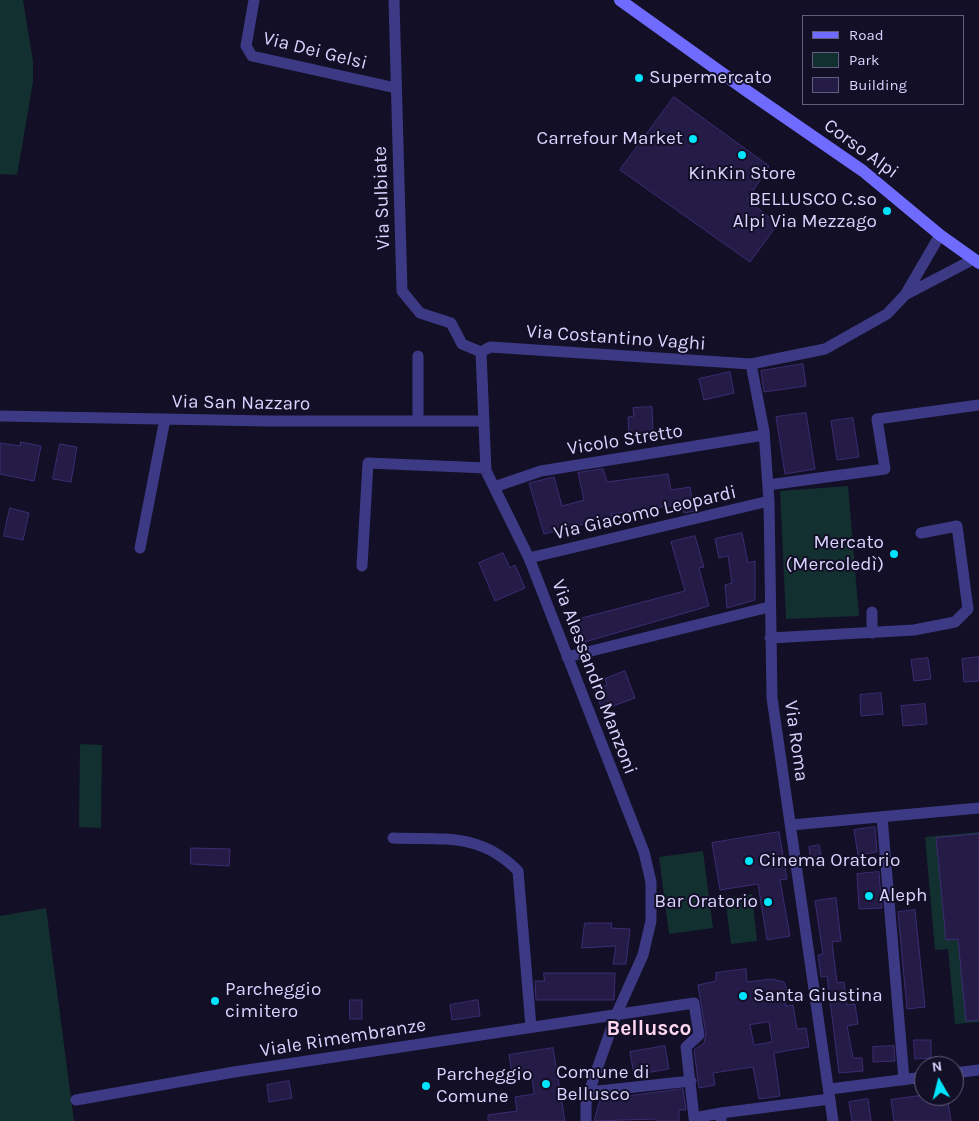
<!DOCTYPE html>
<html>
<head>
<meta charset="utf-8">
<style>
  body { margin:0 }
  #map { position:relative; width:979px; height:1121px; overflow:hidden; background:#130f26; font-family:Karla,sans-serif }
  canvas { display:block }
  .legend { position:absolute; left:802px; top:15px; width:162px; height:90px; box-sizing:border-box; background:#130f26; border:1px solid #625e7d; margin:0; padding:6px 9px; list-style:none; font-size:15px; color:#d9d4ff }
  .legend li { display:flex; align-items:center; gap:10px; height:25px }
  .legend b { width:25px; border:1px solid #625e7d }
  .north { position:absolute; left:914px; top:1056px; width:50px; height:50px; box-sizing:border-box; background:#130f26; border:1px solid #625e7d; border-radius:50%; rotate:352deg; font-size:14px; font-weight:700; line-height:20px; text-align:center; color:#d9d4ff }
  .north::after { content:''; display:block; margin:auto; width:18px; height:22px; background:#00e5ff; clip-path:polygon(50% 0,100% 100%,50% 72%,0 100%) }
</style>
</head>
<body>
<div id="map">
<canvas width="979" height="1121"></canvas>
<ul class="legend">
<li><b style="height:6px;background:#6f6bff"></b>Road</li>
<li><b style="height:14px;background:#12302f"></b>Park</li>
<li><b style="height:14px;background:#241b47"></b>Building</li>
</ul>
<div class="north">N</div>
</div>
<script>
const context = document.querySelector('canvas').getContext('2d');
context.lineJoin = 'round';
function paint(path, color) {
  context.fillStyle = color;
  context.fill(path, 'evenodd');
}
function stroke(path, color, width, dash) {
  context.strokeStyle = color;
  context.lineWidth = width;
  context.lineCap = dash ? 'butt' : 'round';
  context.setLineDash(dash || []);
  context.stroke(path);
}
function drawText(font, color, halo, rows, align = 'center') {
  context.font = font + ' Karla,sans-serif';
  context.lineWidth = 4;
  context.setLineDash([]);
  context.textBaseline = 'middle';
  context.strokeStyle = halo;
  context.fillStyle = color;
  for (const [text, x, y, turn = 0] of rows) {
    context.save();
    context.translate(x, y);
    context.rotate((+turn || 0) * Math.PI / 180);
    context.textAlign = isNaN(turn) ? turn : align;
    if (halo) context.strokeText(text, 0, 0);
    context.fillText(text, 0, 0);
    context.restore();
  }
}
paint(new Path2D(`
  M0,0H23L33,61V82L17,175L0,174Z
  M848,486L859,616L786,619L780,491Z
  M80,744L102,745L101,828L79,827Z
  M979,832V1022L955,1024L948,949L935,950L925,837Z
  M703,851L713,928L669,934L659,857Z
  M752,894L757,941L731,944L725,898Z
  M46,908L74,1121H0V916Z`), '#12302f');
const building = new Path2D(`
  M674,97L769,166L747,200L778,224L750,262L620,170Z
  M803,364L806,386L764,392L761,371Z
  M730,372L734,393L704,400L699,379Z
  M652,407L653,433L629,434L628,417L634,416L633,408Z
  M806,413L815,469L785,474L776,417Z
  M853,418L859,457L837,460L831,421Z
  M21,442L41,446L34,481L0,474V443L20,446Z
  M60,444L77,447L71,482L53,479Z
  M603,469L607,482L668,474L671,490L690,487L694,511L684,513L682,504L611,514L612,517L544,534L529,483L554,477L562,506L584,500L578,473Z
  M10,508L29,513L23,540L4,536Z
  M742,533L748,563L755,561V600L727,608L725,585L732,583L728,556L719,558L715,539Z
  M695,536L704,567L699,568L709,606L581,643L574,620L685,591L671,542Z
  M503,553L510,568L515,565L525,588L495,601L479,563Z
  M979,657V681L964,682L962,659Z
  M928,658L931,679L914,681L911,660Z
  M625,671L635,698L602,710L595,689L607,685L605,679Z
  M881,693L883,714L861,716L860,695Z
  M925,704L927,724L903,726L901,706Z
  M875,827L877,852L858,855L854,830Z
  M779,832L787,879L780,880L790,936L767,940L758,884L720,890L712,843Z
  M979,834V1020L966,1021L958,939L946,940L936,838Z
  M819,845L822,861L811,862L809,847Z
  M191,848L230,849L229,866L191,864Z
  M879,872L882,908L859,909L857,874Z
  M836,898L841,941L832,942L837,983L844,982L847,1005L855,1004L858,1024L847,1026L853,1058H862L863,1071L839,1073L827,976L821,977L818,955L823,954L815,901Z
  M915,910L925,1007L907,1009L898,912Z
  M585,923H612L611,928L630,929L626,964H613L616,946L582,948Z
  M746,969L747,982L772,979L784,982L788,991L785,1006L793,1005L797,1029L806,1028L809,1047L774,1053L780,1096L759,1099L753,1067L713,1073L715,1085L699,1088L694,1050L704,1043L706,1034L698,985L716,981V973ZM769,1022L772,1042L754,1045L750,1025Z
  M544,973H615L614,1000H536L535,981H544Z
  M350,1000H362V1019H350Z
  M478,1000L480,1016L452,1020L450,1005Z
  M914,1040H931V1058L915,1059Z
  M665,1046L669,1069L634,1075L630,1052Z
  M894,1046L895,1061L873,1062V1047Z
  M553,1048L565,1121H488V1115L517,1111L515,1097L534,1094L531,1070L512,1073L509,1055Z
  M289,1081L292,1098L269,1102L267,1085Z
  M683,1089L686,1110H679V1121H656V1119L594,1121L600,1100Z
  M924,1095L947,1096L951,1121H894L891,1100Z
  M868,1099L871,1121H852L849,1102Z`);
paint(building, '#241b47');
stroke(building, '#3b2d73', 1);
stroke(new Path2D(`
  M254,0L246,46L252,56L396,88
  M394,0L402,291L420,313L451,323L462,344L481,352
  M905,295L972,260
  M481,352L486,471L529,558L644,852L651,882V921L643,955L616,1015L589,1092L586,1104V1121
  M481,352L490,347L751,364L825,349L887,314L905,295L940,235
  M751,364L764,431L769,501L772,698L833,1121
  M0,416L269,421H482
  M418,421V356
  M768,485L885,469L877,419L979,405
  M494,487L541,471L764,435
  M140,548L165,419
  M529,558L769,501
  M362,566L368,463L486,468
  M872,612V633
  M770,638L914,630L955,622L968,609L957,526L921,533
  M567,657L769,607
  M882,817L904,1080
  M791,825L979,808
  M393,838C443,840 480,832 518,871L531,1027
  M954,1073L979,1070
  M830,1089L924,1077
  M589,1092L691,1081
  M76,1100L234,1072L694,1003L699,1035L686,1047L694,1118L721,1113
  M721,1121V1113L830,1099`), '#3d3a85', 11);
stroke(new Path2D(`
  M620,0L747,91L863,171L940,235L979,263`), '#6f6bff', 12);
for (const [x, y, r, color] of [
  [639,78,5,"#00e5ff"],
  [693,139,5,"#00e5ff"],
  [742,155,5,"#00e5ff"],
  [887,211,5,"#00e5ff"],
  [894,554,5,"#00e5ff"],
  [749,861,5,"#00e5ff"],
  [869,896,5,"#00e5ff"],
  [768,902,5,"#00e5ff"],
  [743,996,5,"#00e5ff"],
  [215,1001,5,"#00e5ff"],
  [546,1084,5,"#00e5ff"],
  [426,1086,5,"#00e5ff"]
]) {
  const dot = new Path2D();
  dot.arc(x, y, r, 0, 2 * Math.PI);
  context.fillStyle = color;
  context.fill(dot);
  stroke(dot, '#130f26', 2);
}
drawText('19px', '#d9d4ff', '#130f26', [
  ["Via Dei Gelsi",315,51,14],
  ["Corso Alpi",861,149,36],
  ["Via Sulbiate",382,198,-92],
  ["Via Costantino Vaghi",616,338,4],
  ["Via San Nazzaro",241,403,1],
  ["Vicolo Stretto",625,440,-9],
  ["Via Giacomo Leopardi",645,513,-13],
  ["Via Alessandro Manzoni",594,677,69],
  ["Via Roma",796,741,82],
  ["Viale Rimembranze",343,1038,-9]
]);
drawText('19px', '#d9d4ff', '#130f26', [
  ["Supermercato",649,78],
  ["Carrefour Market",683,139,"right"],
  ["KinKin Store",742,174,"center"],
  ["BELLUSCO C.so",877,200,"right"],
  ["Alpi Via Mezzago",877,222,"right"],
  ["Mercato",884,543,"right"],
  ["(Mercoledì)",884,565,"right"],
  ["Cinema Oratorio",759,861],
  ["Aleph",879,896],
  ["Bar Oratorio",758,902,"right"],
  ["Parcheggio",225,990],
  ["cimitero",225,1012],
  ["Santa Giustina",753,996],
  ["Comune di",556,1073],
  ["Bellusco",556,1095],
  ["Parcheggio",436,1075],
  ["Comune",436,1097]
], 'left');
drawText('bold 21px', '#ffd6f0', '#130f26', [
  ["Bellusco",649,1029]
]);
</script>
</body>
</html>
